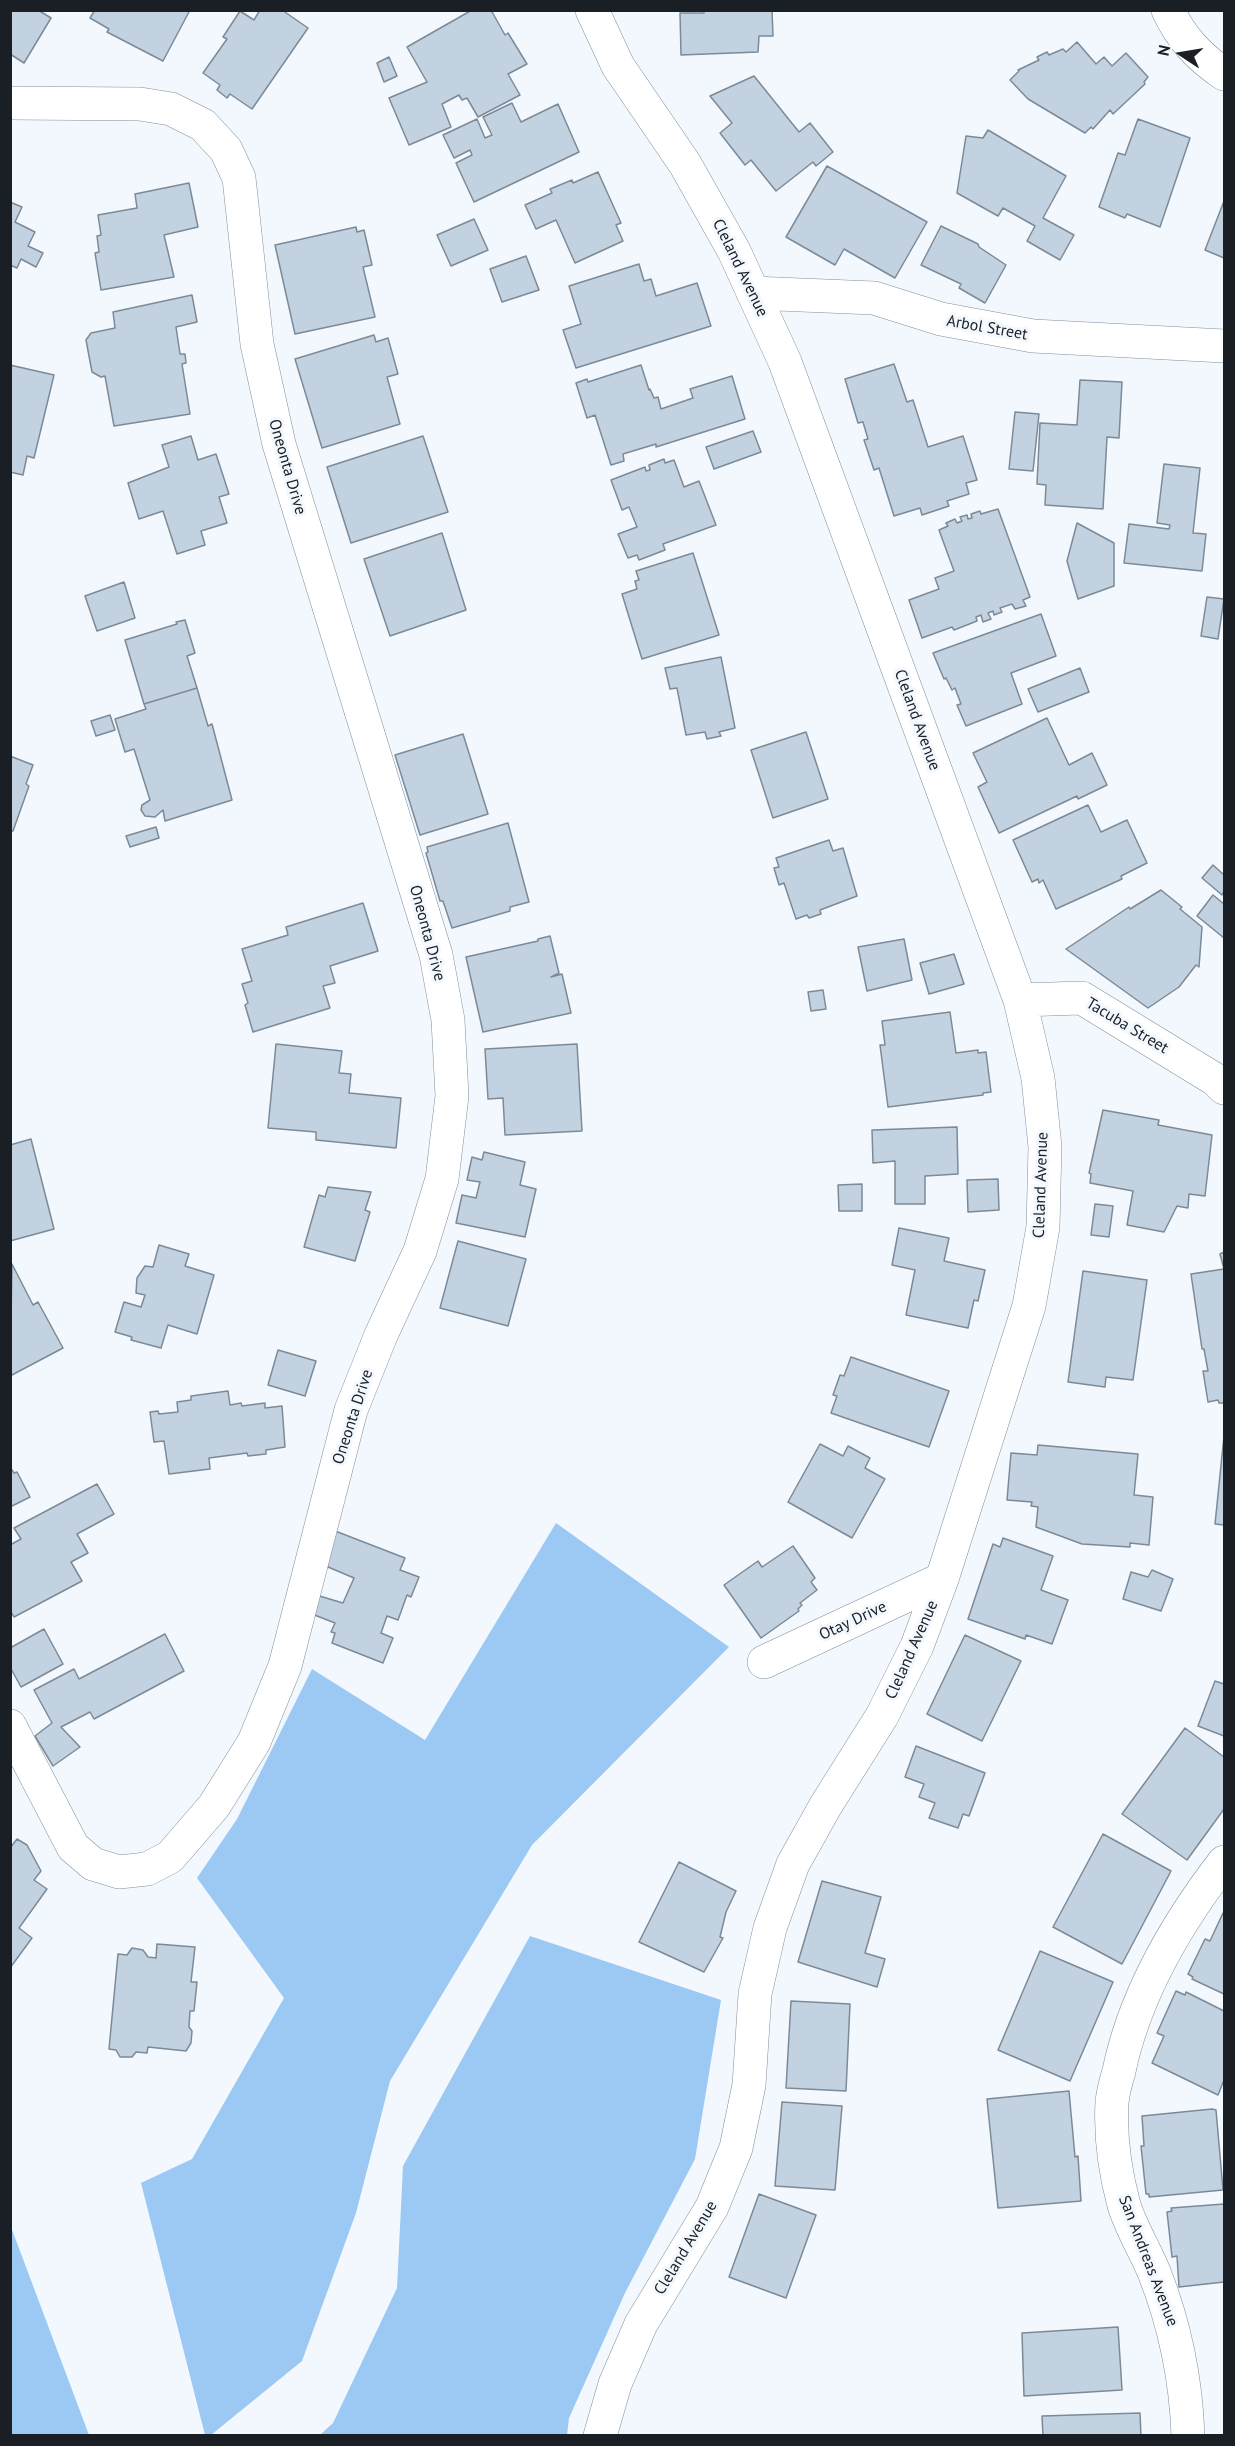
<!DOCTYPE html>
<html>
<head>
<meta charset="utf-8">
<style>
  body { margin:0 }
  #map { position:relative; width:1235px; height:2446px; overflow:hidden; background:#f2f8fe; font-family:"PT Sans",sans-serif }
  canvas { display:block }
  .frame { position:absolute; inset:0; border:12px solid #1a1f25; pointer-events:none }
  .north { position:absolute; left:1151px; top:24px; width:60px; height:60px; -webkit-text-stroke:4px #f2f8fe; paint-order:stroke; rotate:282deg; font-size:16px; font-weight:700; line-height:24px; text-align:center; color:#1a1f25 }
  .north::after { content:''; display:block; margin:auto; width:21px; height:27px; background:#1a1f25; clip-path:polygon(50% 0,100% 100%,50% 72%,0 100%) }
</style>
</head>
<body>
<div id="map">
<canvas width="1235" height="2446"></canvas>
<div class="frame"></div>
<div class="north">N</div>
</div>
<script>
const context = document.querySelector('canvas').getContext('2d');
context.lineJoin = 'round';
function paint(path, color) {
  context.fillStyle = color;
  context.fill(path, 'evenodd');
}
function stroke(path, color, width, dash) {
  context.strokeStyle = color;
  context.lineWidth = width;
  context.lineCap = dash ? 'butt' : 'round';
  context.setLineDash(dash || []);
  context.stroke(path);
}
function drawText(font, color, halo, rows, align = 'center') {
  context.font = font + ' "PT Sans",sans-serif';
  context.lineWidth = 6;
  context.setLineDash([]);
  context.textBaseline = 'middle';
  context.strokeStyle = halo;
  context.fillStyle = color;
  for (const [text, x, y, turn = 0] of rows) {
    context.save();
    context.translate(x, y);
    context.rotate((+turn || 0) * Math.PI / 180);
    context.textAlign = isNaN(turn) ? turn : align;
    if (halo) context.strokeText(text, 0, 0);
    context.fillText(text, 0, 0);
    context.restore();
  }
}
paint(new Path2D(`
  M556,1523L729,1647L532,1845L390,2081L356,2213L302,2361L211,2435H205L141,2183L192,2159L284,1998L197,1878L237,1819L312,1669L425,1740Z
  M530,1936L721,2000L695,2159L625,2293L569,2418L567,2435H320L333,2423L397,2288L403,2166Z
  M10,2227H11L89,2435H11Z`), '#9bc9f4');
const building = new Path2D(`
  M10,10H38L51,18L24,63L10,54Z
  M95,10H190L163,61L107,32L109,29L90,18Z
  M260,10H282L308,28L252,109L230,94L227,98L217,90L220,85L203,73L227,39L223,37L240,11L254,20Z
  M472,10H491L505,35L508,33L527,64L508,74L520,95L478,117L467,98L462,100L459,95L442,104L451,127L409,145L389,98L427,82L407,47Z
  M704,10H772L773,36H759L758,52L681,55L680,13H704Z
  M1077,42L1096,64L1104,57L1112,66L1126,53L1148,77L1144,82L1145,84L1113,114L1110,110L1093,129L1091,127L1085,133L1028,99L1010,80L1019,71L1018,70L1039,60L1037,57L1047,52L1049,55L1063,49L1066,52Z
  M389,57L397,76L384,82L377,63Z
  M754,76L799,132L810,123L833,152L816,166L813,162L776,191L751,160L745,165L720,133L732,123L710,96Z
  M512,103L521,122L558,104L579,152L474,202L456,163L472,155L470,150L454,158L443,135L477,119L485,138L492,135L483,117Z
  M1138,119L1190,138L1160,227L1127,214L1125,218L1099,207L1118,153L1125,155Z
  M988,130L1066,176L1043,218L1074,235L1060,260L1027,241L1035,226L1003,208L998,216L957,193L966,136L983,138Z
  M827,166L927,222L895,278L844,249L835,265L786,237Z
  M598,172L621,223L616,225L623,241L575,263L556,220L536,229L525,205L552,193L550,189L572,180L573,183Z
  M189,183L198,227L164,235L174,277L101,290L95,253L99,252L97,236L101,235L98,215L137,208L135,194Z
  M1224,201V258L1205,250Z
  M10,202L22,207L15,222L35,232L28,246L43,253L36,267L21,259L17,268L10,265Z
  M474,219L488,250L451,266L437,235Z
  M941,226L978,244L979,247L1006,265L985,303L959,288L961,284L921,265Z
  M356,227L357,232L364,230L372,265L363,267L375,317L295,334L275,245Z
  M526,256L539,290L502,302L490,269Z
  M639,264L644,281L651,279L656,296L697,283L711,326L576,368L563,330L581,324L569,286Z
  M192,295L197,322L176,327L180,354H185L186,363L182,364L190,414L114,426L105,376L101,377L92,372L86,340L91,333L115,328L113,312Z
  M374,335L376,342L388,338L398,374L387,377L400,424L322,448L295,359Z
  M894,364L907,402L913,400L928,447L963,436L977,480L966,483L969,494L947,501L949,506L922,515L920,508L894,516L879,468L874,470L864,440L868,439L863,422L858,423L845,379Z
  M10,365L54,375L34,458L27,456L23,475L10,472Z
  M641,365L649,390L650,389L654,398L658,397L661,409L693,398L690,389L732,376L745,419L656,447V444L623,454L624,461L611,465L595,415L587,418L576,383L587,379L588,382Z
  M1080,380L1122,382L1119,438L1107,437L1103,509L1045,505L1046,485L1037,484L1040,423L1077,425Z
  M1015,412L1039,414L1033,471L1009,469Z
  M753,431L761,452L714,469L706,447Z
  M191,436L198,460L216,454L229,494L219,497L227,523L201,531L205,545L177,554L163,511L139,519L128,483L169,467L162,445Z
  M423,436L448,512L351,543L327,467Z
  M664,459L665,463L674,460L684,487L699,481L716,525L663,544L665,550L639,560L637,555L628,558L618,534L637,527L629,507L622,510L611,480L645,467L646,471L650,470L649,465Z
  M1164,464L1200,468L1193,533L1206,534L1202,571L1124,563L1129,524L1169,529L1170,525L1157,523Z
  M998,509L1030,597L1023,600L1026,606L1015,609L1012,604L1000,608L1002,612L994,615L993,611L988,613L991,619L983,622L981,615L976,617L977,621L954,630L952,627L922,638L909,600L939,589L935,578L954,571L939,530L948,526L946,523L955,519L957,523L962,521L960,517L967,515L968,519L972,518L971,514L980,511L981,514Z
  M1077,523L1114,543V586L1078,599L1067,561Z
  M442,533L466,610L390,636L364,559Z
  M693,553L719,635L642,659L622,594L637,589L635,581L639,580L636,571Z
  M124,582L135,618L97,631L85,596Z
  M1207,597L1224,599L1218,639L1201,636Z
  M1041,614L1056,656L1011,673L1022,704L966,726L957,705L961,704L955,688L952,690L946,678L944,679L933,653Z
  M185,620L195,653L187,656L197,688L144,704L125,640L177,624L176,622Z
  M721,657L735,728L719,732L721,736L707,739L705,732L686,735L677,688L670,689L665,668Z
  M1080,668L1089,692L1038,712L1028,689Z
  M197,688L208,726L212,724L232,800L165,821L163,810L155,817L145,816L141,810L142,805L150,800L134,749L125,752L115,719L146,709L144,704Z
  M110,715L115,730L96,736L91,721Z
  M1047,718L1069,765L1092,753L1107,785L1078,799L1077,796L999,833L978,787L987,782L973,753Z
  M806,732L828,799L773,818L751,750Z
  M463,734L488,814L420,835L395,755Z
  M10,756L33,765L26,784L29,786L13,831L10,830Z
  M1088,805L1101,832L1127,820L1147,863L1121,876L1122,879L1056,909L1043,880L1039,883L1038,879L1032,882L1013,840Z
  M508,823L529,902L510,907V911L452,928L443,901H440L426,853L428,852L427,847Z
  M156,827L159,838L130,847L126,836Z
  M829,840L833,851L843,848L857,896L820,910L821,914L809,918L807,915L796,919L784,883L779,885L774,868L779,867L776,858Z
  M1213,865L1224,875V891L1222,895L1202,878Z
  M1161,890L1182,907L1180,909L1202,927L1199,967L1196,965L1179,987L1148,1008L1066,949L1129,907L1130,909Z
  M1213,895L1224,904V938L1197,916Z
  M363,903L378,951L330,966L335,983L323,986L330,1008L253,1032L245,1005L248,1003L242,984L252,981L242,949L288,935L286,927Z
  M550,936L559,973L551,977L562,974L571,1013L483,1032L466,957L538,941V939Z
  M904,939L912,980L867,991L858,947Z
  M954,954L964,984L929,994L920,963Z
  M823,990L826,1009L811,1011L808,992Z
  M950,1012L956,1053L978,1050V1053L986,1052L991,1092L983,1093V1095L888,1107L880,1045H885L882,1021Z
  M276,1044L342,1051L339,1073L351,1074L349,1093L401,1098L396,1148L316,1140V1132L268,1128Z
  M577,1044L582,1131L505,1135L503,1098L488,1099L485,1049Z
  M1103,1110L1159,1120L1158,1125L1212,1135L1205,1196L1189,1194L1188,1208L1177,1206L1164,1232L1127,1225L1133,1191L1090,1183L1091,1174L1089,1173Z
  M957,1127L958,1174L925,1176V1204H895V1161L873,1163L872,1130Z
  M31,1139L54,1229L10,1241V1145Z
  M484,1152L525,1162L520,1185L536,1189L525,1237L456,1223L462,1195L476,1198L480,1182L467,1180L472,1157L482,1160Z
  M998,1179L999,1210L968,1212L967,1180Z
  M862,1184V1211H839L838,1185Z
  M328,1187L371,1192L365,1210L370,1212L355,1261L304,1247L319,1195L325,1197Z
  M1095,1204L1113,1206L1109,1237L1091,1235Z
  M899,1228L949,1238L944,1261L985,1270L978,1301L974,1300L968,1328L906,1315L915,1270L892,1265Z
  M458,1241L526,1259L508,1326L440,1308Z
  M159,1245L189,1254L185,1266L214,1275L197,1334L168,1325L161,1348L131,1340L132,1337L115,1332L124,1302L141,1307L145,1295L136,1293L137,1278L145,1266L153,1267Z
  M1224,1252V1403H1219L1218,1400L1208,1402L1203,1371H1208L1204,1349H1202L1191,1274L1224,1269L1220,1254Z
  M12,1264L33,1305L38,1302L63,1348L10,1376Z
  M1083,1271L1147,1280L1133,1380L1106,1377L1105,1387L1068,1382Z
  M278,1350L316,1361L305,1396L268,1385Z
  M851,1357L949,1391L929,1447L831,1413L837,1396L833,1395L840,1375L844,1376Z
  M228,1391L230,1405L241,1403L242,1406L265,1403V1408L282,1406L285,1447L266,1450V1454L248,1456L247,1453L209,1458L210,1469L169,1474L164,1441L154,1442L150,1412L158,1411L159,1414L178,1412L177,1402L191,1400V1396Z
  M1224,1436V1525L1215,1524Z
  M820,1444L843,1456L848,1446L870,1458L865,1468L885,1479L852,1538L788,1502Z
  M1038,1445L1138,1454L1134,1495L1153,1497L1149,1545L1130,1543V1547L1082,1544L1036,1527L1038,1507L1031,1506L1032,1502L1007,1500L1011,1453L1037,1455Z
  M10,1467L14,1473L17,1472L30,1497L10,1507Z
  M97,1484L114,1514L77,1534L88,1553L71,1562L82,1581L14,1617L10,1610V1545L21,1539L14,1528Z
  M330,1529L405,1558L400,1570L419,1577L411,1597L407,1595L398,1620L387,1616L381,1633L393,1638L383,1663L332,1643L335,1633L331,1632L335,1623L312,1614L316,1595L343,1603L354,1578L321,1564Z
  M1003,1538L1053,1556L1041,1590L1068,1600L1052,1644L1026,1635L1025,1639L968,1619L993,1544L1000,1547Z
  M793,1546L815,1578L811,1582L817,1590L800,1603L802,1605L798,1609L799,1611L761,1638L724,1585L758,1561L762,1567Z
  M1152,1570L1173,1579L1161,1611L1123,1599L1131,1572L1148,1577Z
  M44,1629L63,1664L21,1687L10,1667V1648Z
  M165,1634L184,1671L94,1719L90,1712L61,1727L80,1747L53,1766L35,1736L52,1723L34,1690L74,1669L79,1679Z
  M965,1635L1021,1661L982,1741L927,1714Z
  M1215,1681L1224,1684V1736L1198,1726Z
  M1185,1728L1224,1757V1809L1187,1860L1122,1814Z
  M916,1746L985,1773L969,1816L963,1814L958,1828L929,1818L935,1803L919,1797L924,1784L905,1777Z
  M1103,1834L1171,1871L1122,1964L1053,1927Z
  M17,1839L27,1845L41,1871L34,1880L47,1889L19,1928L32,1938L10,1968V1848Z
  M679,1862L736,1891L726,1912L720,1937L723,1938L704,1972L639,1942Z
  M822,1881L881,1897L865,1953L885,1959L877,1987L798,1962Z
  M1223,1913L1224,1914V1994L1192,1979L1193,1977L1188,1974L1205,1939L1210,1941Z
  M157,1944L195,1947L191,1982H197L194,2011H190L189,2027L192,2031L191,2043L186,2051L148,2047L147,2053L136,2052L132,2057H120L116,2050L109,2049L118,1954L127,1955L132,1948L143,1950L148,1957L156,1958Z
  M1040,1951L1113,1982L1070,2081L998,2050Z
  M1176,1991L1185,1995L1186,1992L1224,2011V2080L1218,2095L1152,2063L1164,2036L1157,2033Z
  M791,2001L850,2004L846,2091L786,2088Z
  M1069,2091L1075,2157L1078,2156L1081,2201L998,2208L987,2099Z
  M782,2102L842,2106L835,2190L775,2186Z
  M1212,2109L1216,2110L1223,2190L1149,2197V2194H1146L1141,2146H1144L1142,2116Z
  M759,2194L816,2215L786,2298L729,2277Z
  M1224,2204V2282L1179,2287L1177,2256L1172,2257L1167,2212L1172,2211L1171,2208Z
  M1118,2327L1122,2390L1024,2396L1022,2333Z
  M1140,2413L1141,2436H1043L1042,2416Z`);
paint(building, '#c3d2e1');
stroke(building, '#7c8a98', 1.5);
const minor = new Path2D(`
  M592,10L618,66L685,164L734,251L785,362L1020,1000L1038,1078L1045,1147L1043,1227L1029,1306L942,1579L917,1646L882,1716L826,1805L793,1864L770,1928L755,1994L749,2085L736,2148L712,2207L641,2324L615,2384L600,2436
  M1168,10C1181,38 1199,57 1224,74
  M10,103L140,104L171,109L203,125L226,150L239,178L257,344L279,444L436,955L448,1020L452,1096L442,1179L420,1251L381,1335L351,1410L285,1666L254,1742L214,1806L170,1857L147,1869L119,1872L93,1864L73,1847L10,1726
  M753,293L874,298L941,319L1033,336L1224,346
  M1020,1000L1082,998L1216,1080L1224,1088
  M764,1662L942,1579
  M1188,2436C1186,2378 1175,2325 1154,2272C1145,2250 1131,2228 1124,2205C1115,2172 1110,2137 1112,2102C1113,2092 1116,2081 1119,2071C1135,1994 1177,1923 1224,1862`);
stroke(minor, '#81909d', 34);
stroke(minor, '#fff', 33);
drawText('16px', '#1a1f25', '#f2f8fe', [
  ["Cleland Avenue",740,268,64],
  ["Arbol Street",987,328,10],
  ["Oneonta Drive",287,467,74],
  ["Cleland Avenue",917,720,70],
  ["Oneonta Drive",427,933,75],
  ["Tacuba Street",1127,1026,31],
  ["Cleland Avenue",1041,1185,-88],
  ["Oneonta Drive",353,1417,-72],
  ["Otay Drive",853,1621,-25],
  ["Cleland Avenue",912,1650,-66],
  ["Cleland Avenue",686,2248,-59],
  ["San Andreas Avenue",1148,2261,69]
]);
</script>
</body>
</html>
